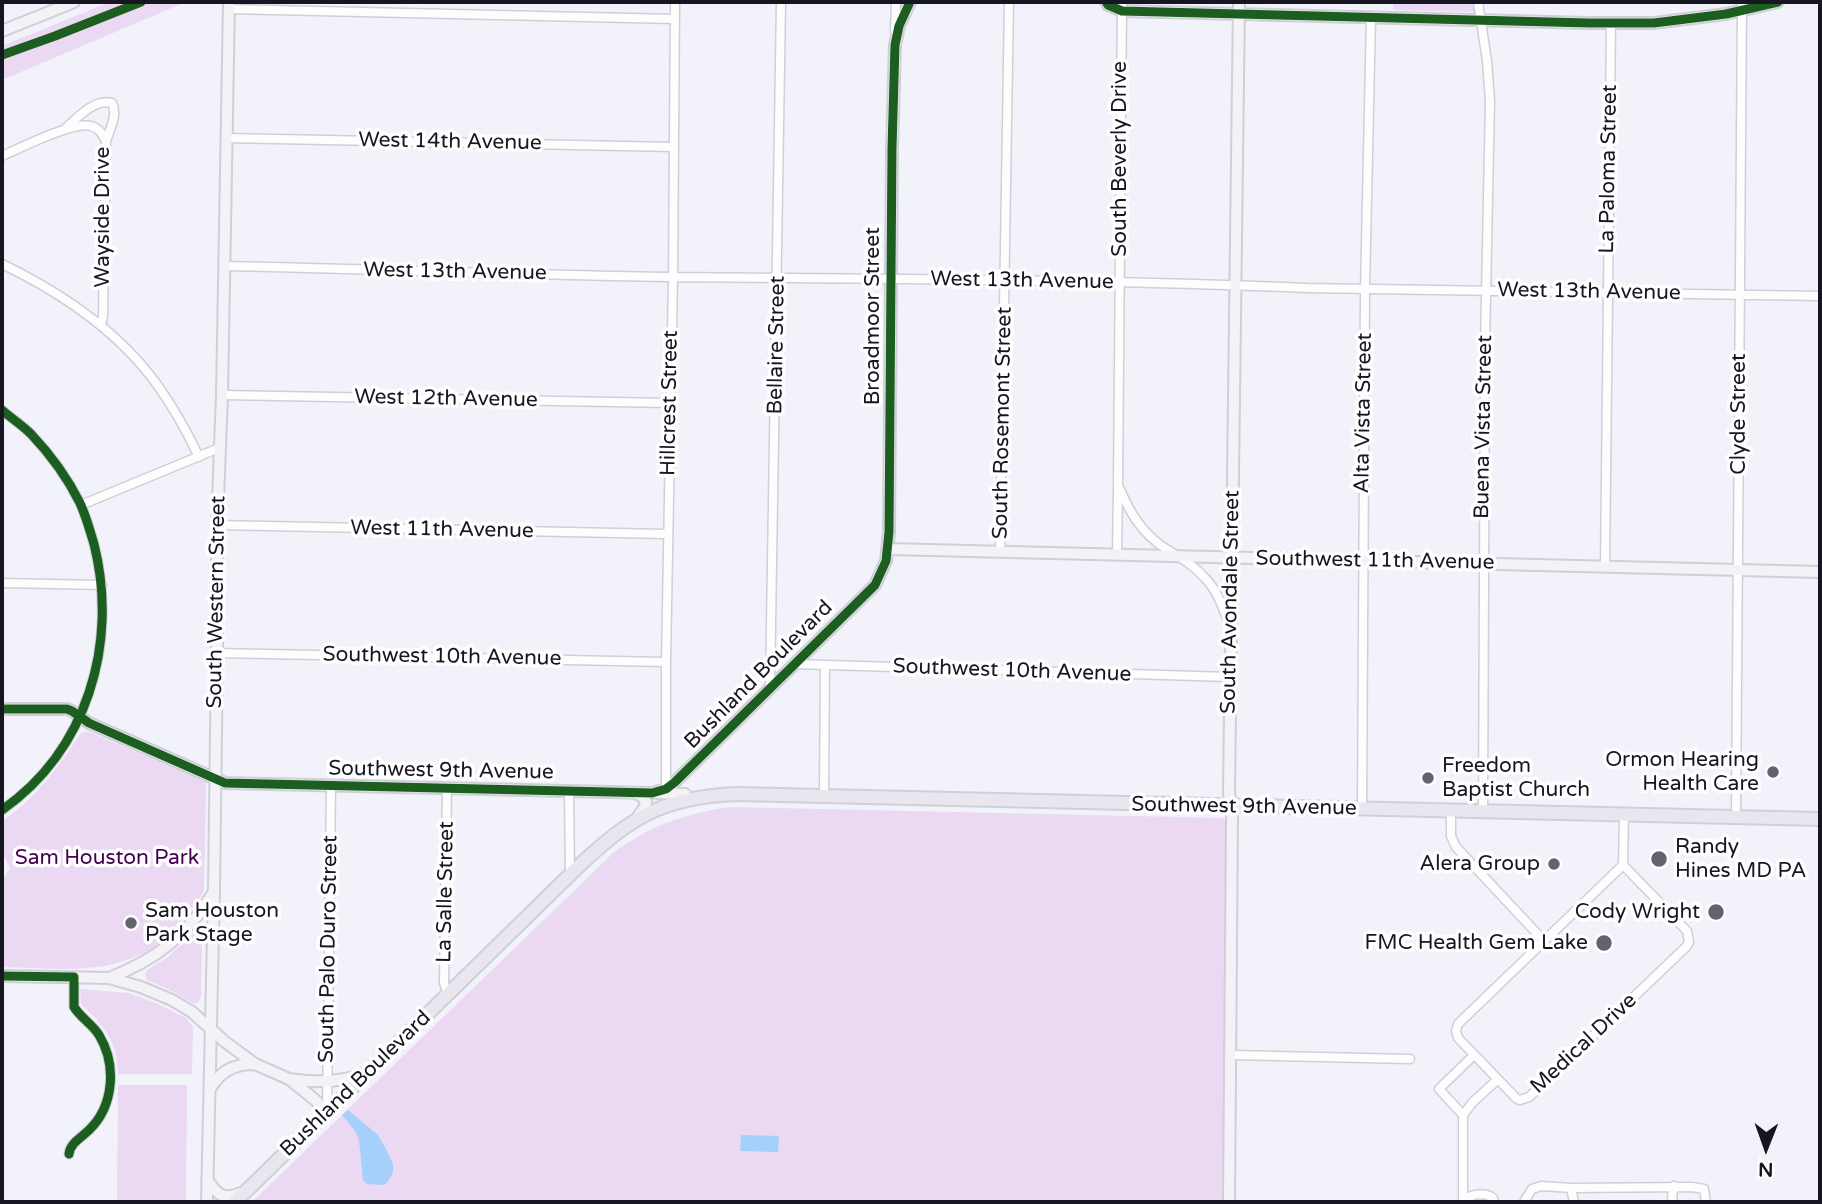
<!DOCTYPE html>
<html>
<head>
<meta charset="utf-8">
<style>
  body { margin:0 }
  #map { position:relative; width:1822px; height:1204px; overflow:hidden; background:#f2f3fa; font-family:"Varela Round",sans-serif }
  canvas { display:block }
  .frame { position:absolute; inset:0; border:4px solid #161521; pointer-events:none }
  .north { position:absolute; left:1731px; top:1113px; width:70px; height:70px; -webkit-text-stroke:5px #fefefe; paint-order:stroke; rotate:181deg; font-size:19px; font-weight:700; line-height:28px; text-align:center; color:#161521 }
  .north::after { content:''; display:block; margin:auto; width:24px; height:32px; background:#161521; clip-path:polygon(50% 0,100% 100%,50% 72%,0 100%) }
</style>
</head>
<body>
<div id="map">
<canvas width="1822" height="1204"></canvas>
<div class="frame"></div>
<div class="north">N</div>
</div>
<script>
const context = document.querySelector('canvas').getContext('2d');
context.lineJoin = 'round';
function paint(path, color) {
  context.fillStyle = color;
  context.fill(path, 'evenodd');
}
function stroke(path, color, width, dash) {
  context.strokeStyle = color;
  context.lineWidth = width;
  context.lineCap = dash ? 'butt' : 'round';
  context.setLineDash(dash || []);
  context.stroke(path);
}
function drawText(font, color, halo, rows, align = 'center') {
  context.font = font + ' "Varela Round",sans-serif';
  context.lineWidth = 7;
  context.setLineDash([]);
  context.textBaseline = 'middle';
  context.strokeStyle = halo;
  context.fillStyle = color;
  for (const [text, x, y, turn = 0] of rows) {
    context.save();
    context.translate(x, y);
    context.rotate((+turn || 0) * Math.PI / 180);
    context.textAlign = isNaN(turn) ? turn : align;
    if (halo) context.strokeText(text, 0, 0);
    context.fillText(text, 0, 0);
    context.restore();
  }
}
paint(new Path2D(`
  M110,2H186L2,80V46Z
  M1393,2H1474V12L1393,10Z
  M85,732H89L206,782L204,889L202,895C190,911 178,927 163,940C116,978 58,968 2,967V881L10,868L2,853V821C35,799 59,767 80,734Z
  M731,807L1222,818L1226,821L1228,828L1224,1202H252L613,853C649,826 686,813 731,807Z
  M195,932H200L202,940L201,997L198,1002L194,1004L168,989L147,980L145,974L147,970L168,957Z
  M80,989L129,993L158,1004L186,1018L193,1027L192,1074H118C118,1041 103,1025 81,1004Z
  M118,1085H187L186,1202H117Z`), '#ebd8f3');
paint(new Path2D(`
  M348,1110L378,1135L387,1151L393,1164V1172L389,1180L384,1185L367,1184L363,1180L359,1140L355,1131L342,1115Z
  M741,1135L779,1136L778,1152L740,1151Z`), '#a4d0fb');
const street = new Path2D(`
  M1122,2L1118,485C1129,511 1141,533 1166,549C1181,558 1194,565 1205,578C1218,591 1223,609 1230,626
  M1478,2L1487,61L1490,101L1485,344L1483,811
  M228,9L675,19
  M895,31L896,2
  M66,128C77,118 95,98 112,103C118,115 110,129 106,141
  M226,138L674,147
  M2,156C20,148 73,121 91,126C99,128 102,134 106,141L103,316L101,325
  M2,264C62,293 119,331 158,386C174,408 187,432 199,457
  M224,266C375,269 525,275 676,277C886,279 1097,279 1307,288L1820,296
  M222,395L669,403
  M2,410C11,418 22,425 31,434C50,454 68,479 80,503C86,516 90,531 94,544C119,643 87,751 2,810
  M81,505L219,448
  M217,525L667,534
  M1000,551L1009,2
  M1117,554L1118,488
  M1605,566L1611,23
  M2,583L102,585
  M217,653L666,662
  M794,664L1230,677
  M770,688L781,2
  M447,789L444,983L448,994
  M569,791L570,875
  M666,793V662L673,277L675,2
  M824,796L825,665
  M1362,809L1365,289L1371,17
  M1451,811V836L1456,847L1544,941
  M1736,817C1740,545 1738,274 1742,2
  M1623,865L1687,931L1689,942L1687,946L1529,1097L1520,1100L1517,1099L1458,1038L1456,1031L1458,1024L1623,865L1624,814
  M1231,1055L1410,1059
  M327,1112L331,786
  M1463,1115L1439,1089L1474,1055
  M69,1154C70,1143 81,1138 89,1130C114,1106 117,1065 99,1035C92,1024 81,1018 74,1007V977
  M1571,1188L1574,1202
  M1463,1199C1473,1195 1484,1191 1493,1198L1494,1202
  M1463,1202V1115L1473,1102L1497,1080
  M1524,1202L1532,1189L1541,1186L1571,1188L1692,1187L1704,1189L1706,1202
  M1673,1202L1672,1197L1674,1186`);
const secondary = new Path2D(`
  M1106,2L1108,5L1122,11L1589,23H1654L1726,14L1778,2
  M2,31L74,2
  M888,549L1820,572
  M2,709H67L72,711L89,723L225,783L652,793L666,789L675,782L875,585L886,561L889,532L892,148L895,45L899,26L910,2
  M635,793L642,796L646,802L645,807L637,818
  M658,793L685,794
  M2,976L109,978L141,987L172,1000L192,1012L224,1041L255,1064L289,1079L314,1099L327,1112
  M109,978C155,960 187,936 213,893
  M289,1079C316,1083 341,1083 366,1073
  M210,1089C220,1071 234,1064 255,1064
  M207,1179C218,1197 224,1200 244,1192
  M207,1202L214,890L217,653V525L222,395L229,2
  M1229,1202L1232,817L1229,792L1239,2`);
const primary = new Path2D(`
  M235,1202L582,863C634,815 665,797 737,794L1820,819`);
stroke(street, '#cfcfd8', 11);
stroke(secondary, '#cfcfd8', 14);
stroke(primary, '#d0d1d5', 16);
stroke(street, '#fdfdfe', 8);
stroke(secondary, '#f4f2f7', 10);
stroke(primary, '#eae6ef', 12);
stroke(new Path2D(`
  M1106,2L1108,5L1122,11L1589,23H1654L1726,14L1778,2
  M2,55L55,36L141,2
  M2,410C11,418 22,425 31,434C50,454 68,479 80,503C86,516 90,531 94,544C119,643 87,751 2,810
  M2,709H67L72,711L89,723L225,783L652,793L666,789L675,782L875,585L886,561L889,532L892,148L895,45L899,26L910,2
  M2,976L74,977V1007C81,1018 92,1024 99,1035C117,1065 114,1106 89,1130C81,1138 70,1143 69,1154`), '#1b5e20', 9);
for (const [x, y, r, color] of [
  [1773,772,7,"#63636d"],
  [1428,778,7,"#63636d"],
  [1659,859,9,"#63636d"],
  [1554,864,7,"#63636d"],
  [1716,912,9,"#63636d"],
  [131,923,7,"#63636d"],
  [1604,943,9,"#63636d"]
]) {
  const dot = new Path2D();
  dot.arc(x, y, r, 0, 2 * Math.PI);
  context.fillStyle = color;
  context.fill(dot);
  stroke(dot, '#fefefe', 2.5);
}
drawText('21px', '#161521', '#fefefe', [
  ["West 14th Avenue",450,142,1],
  ["South Beverly Drive",1120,159,-90],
  ["La Paloma Street",1609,169,-89],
  ["Wayside Drive",103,217,-90],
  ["West 13th Avenue",455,272,1],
  ["West 13th Avenue",1022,281,1],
  ["West 13th Avenue",1589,292,1],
  ["Broadmoor Street",873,316,-90],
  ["Bellaire Street",777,345,-89],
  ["West 12th Avenue",446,399,1],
  ["Hillcrest Street",670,403,-89],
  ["Alta Vista Street",1364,413,-89],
  ["Clyde Street",1739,414,-90],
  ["South Rosemont Street",1003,423,-89],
  ["Buena Vista Street",1484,427,-89],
  ["West 11th Avenue",442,530,1],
  ["Southwest 11th Avenue",1375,561,1],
  ["South Western Street",217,602,-89],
  ["South Avondale Street",1231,602,-89],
  ["Southwest 10th Avenue",442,657,1],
  ["Southwest 10th Avenue",1012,671,2],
  ["Bushland Boulevard",759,675,-45],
  ["Southwest 9th Avenue",441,771,1],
  ["Southwest 9th Avenue",1244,807,1],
  ["La Salle Street",446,892,-89],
  ["South Palo Duro Street",329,949,-89],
  ["Medical Drive",1584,1044,-43],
  ["Bushland Boulevard",356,1084,-44]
]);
drawText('21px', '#161521', '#fefefe', [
  ["Ormon Hearing",1759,760],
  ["Health Care",1759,784],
  ["Freedom",1442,766,"left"],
  ["Baptist Church",1442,790,"left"],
  ["Randy",1675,847,"left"],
  ["Hines MD PA",1675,871,"left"],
  ["Alera Group",1540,864],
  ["Sam Houston",145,911,"left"],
  ["Park Stage",145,935,"left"],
  ["Cody Wright",1700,912],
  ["FMC Health Gem Lake",1588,943]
], 'right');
drawText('21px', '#440050', '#fefefe', [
  ["Sam Houston Park",107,858]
]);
</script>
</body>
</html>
